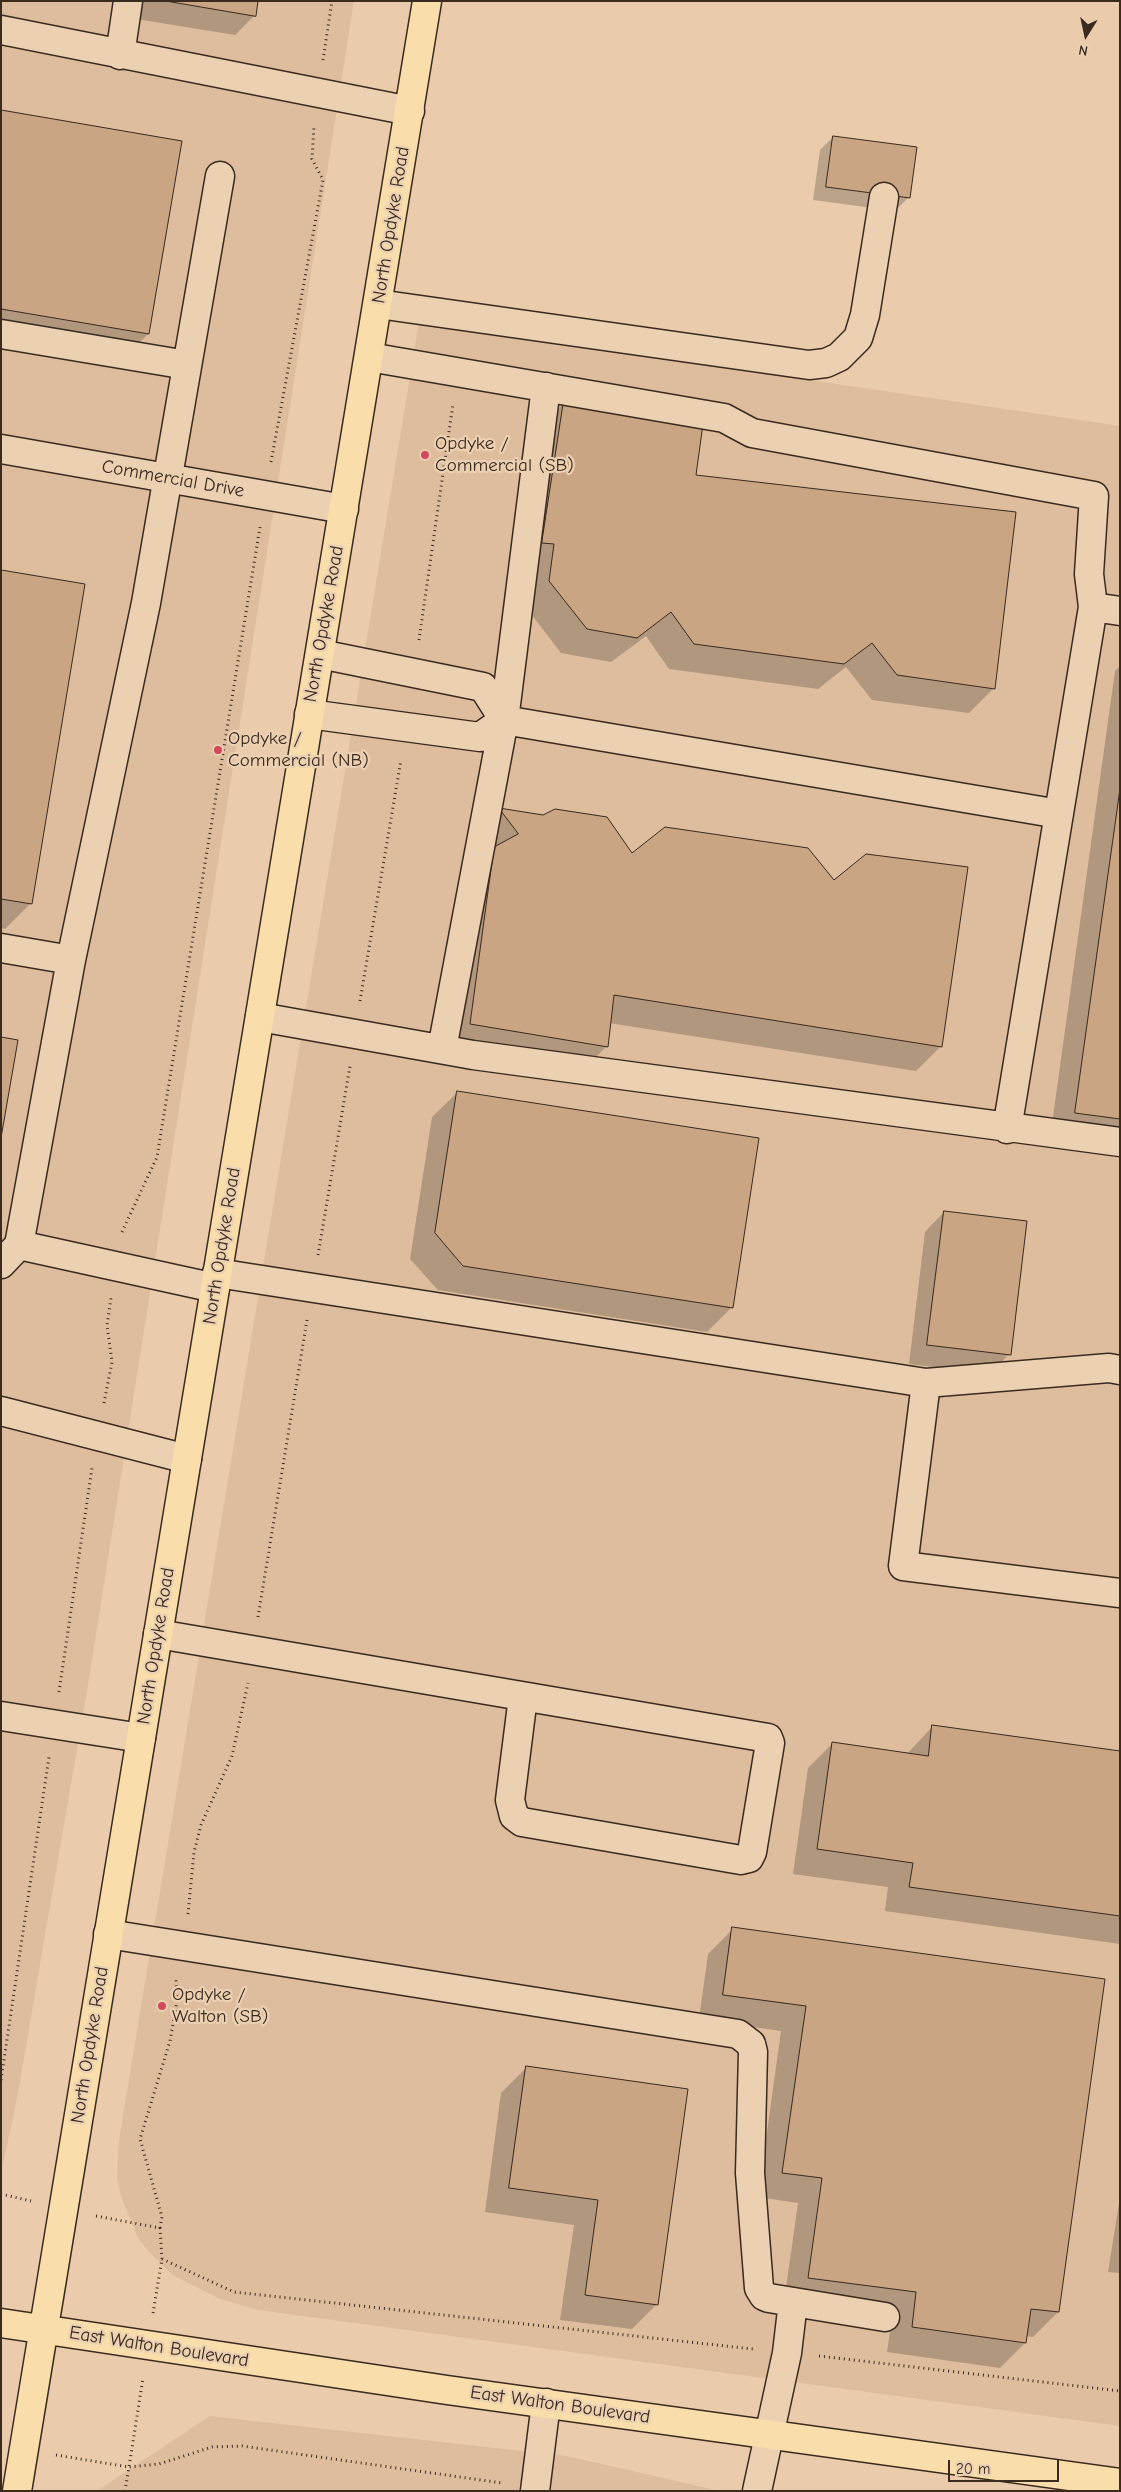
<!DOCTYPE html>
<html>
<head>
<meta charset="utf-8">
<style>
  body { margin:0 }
  #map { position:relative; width:1121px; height:2492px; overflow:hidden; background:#eaccac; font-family:"Comic Neue",sans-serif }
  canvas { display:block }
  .frame { position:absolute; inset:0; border:2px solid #3b2a1e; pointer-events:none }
  .north { position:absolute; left:1061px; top:10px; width:50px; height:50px; -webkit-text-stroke:4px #ebd0b2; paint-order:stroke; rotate:190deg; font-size:14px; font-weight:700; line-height:20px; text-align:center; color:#3b2a1e }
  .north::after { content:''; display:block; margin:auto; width:18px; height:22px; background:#3b2a1e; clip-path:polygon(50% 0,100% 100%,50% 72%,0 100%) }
  .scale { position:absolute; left:948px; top:2460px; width:111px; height:22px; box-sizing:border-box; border:2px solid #3b2a1e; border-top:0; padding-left:6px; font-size:15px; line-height:18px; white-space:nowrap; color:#3b2a1e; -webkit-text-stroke:4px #ebd0b2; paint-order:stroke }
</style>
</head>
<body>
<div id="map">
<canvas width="1121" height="2492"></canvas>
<div class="frame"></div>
<div class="north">N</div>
<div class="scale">20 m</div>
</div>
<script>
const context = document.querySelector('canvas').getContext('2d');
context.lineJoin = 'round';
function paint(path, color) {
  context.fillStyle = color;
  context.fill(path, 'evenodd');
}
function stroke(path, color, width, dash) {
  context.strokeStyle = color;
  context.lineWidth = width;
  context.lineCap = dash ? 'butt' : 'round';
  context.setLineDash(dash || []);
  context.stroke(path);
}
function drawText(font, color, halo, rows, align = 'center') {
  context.font = font + ' "Comic Neue",sans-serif';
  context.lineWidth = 4.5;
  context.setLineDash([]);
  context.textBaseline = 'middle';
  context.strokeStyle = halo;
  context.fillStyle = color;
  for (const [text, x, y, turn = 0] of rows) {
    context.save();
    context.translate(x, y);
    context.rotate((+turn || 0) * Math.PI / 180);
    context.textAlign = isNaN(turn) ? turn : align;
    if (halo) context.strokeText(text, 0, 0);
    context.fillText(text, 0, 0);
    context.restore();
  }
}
paint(new Path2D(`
  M1,1H354L88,1685L18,2093L1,2174Z
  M419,322L1120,426V2426L258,2310L220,2299L174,2276L148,2251L138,2238L121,2196L117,2177L119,2140Z
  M210,2416L567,2456L720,2491H97Z`), '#ddbd9d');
paint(new Path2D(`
  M133,1H257L255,15L235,35L130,18Z
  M1,112L148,334L123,359L1,338Z
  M833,137L908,198L895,211L813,200L820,150Z
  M565,402L695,477L994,688L969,713L872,700L846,667L818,689L669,669L646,636L611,662L561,653L525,606L540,427Z
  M1,571L84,585L30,904L5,929L1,928Z
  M1120,666V1147L1050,1138L1115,671Z
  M499,810L631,855L941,1046L916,1071L609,1023L607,1046L582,1071L446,1049Z
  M458,1092L732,1307L707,1332L438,1290L410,1259L432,1117Z
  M944,1212L1009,1354L990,1374L909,1364L925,1232Z
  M932,1727L1120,1753V1944L885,1911L888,1887L793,1874L808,1768L833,1743L907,1754Z
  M733,1929L1104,1980L1058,2312L1033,2337L1026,2336L1025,2343L1000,2368L887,2352L892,2317L784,2302L798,2203L758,2197L781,2031L699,2019L708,1954Z
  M526,2068L657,2304L632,2329L560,2320L574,2225L485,2212L501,2093Z
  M1120,2197V2273L1108,2272Z`), '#0003');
const building = new Path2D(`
  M166,1H258L256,16Z
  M1,110L182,141L149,334L1,309Z
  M833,136L917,147L910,198L826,187Z
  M564,400L703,424L696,475L1016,512L995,689L897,675L872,643L844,664L694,644L671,612L637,638L587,629L549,581L554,544L542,543Z
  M1,570L85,584L32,904L1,899Z
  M1120,789V1119L1075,1113Z
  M499,808L543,815L555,809L607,817L632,853L665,827L808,848L834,880L866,854L968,867L942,1047L614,995L608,1047L470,1024L494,847L518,834Z
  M1,1037L18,1040L1,1138Z
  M457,1091L759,1138L733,1308L463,1266L435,1233Z
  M944,1211L1027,1221L1011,1355L927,1345Z
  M932,1725L1120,1751V1916L909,1887L913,1863L817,1849L832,1742L928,1756Z
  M732,1927L1105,1979L1059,2312L1031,2309L1026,2343L912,2327L916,2292L808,2278L822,2178L782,2173L806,2006L723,1995Z
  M526,2066L688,2089L658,2305L585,2295L598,2200L509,2188Z`);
paint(building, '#caa583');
stroke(building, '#3b2a1e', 1);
const minor = new Path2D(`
  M1,30L410,111
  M120,55L128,1
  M378,304L809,365L826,363L839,357L858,338L865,315L884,197
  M1,334L187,365
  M369,357L724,418L752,433L1094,496L1089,574L1093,607L1120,611
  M1,449L344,509
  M320,654L483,687L504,720
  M309,714L480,737L504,720L1059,814
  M1,948L71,960
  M260,1017L473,1055L1120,1142
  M442,1049L504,720L546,387
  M1007,1129L1093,607
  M19,1245L215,1288
  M1,1264L19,1245L71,960L146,603L220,176
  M217,1273L926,1383L1109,1368L1120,1370
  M926,1383L903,1566L1120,1593
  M1,1411L187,1459
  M158,1634L768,1738L770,1743L752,1852L749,1858L741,1860L522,1822L514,1816L510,1800L523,1697
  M1,1716L141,1738
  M108,1934L738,2034L751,2044L753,2052L750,2173L759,2288L764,2296L769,2298L885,2317
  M535,2491L546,2403
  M757,2491L787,2353L793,2302`);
const major = new Path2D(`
  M1,2323L447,2390L1120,2483
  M17,2491L427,1`);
stroke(minor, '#3b2a1e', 31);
stroke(major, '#3b2a1e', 31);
stroke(new Path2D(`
  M323,60L332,1
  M271,462L323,180L312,159L314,126
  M419,640L453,404
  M360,1001L401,760
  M122,1232L157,1157L260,527
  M318,1255L350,1066
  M104,1403L112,1362L107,1325L111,1298
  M258,1617L307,1320
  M59,1692L92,1468
  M188,1914L194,1852L201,1825L232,1756L248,1683
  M1,2080L49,1757
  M1,2194L31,2201
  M96,2216L160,2228L162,2259L153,2313
  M160,2228L162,2217L140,2139L170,2041L177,2001L176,1979
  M162,2259L234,2292L753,2349
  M819,2356L1120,2391
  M56,2455L129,2467L143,2378
  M125,2491L129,2467L159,2464L212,2447L242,2446L502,2483`), '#3b2a1e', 3, [1, 4]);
stroke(minor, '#ebd0b2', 28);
stroke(major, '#f9deab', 28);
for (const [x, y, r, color] of [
  [425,455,5,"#d1495b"],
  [218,750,5,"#d1495b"],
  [162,2006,5,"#d1495b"]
]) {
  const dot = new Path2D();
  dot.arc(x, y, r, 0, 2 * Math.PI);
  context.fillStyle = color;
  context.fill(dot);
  stroke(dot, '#ebd0b2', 2);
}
drawText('19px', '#3b2a1e', '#ebd0b2', [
  ["North Opdyke Road",391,225,-81],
  ["Commercial Drive",173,479,10],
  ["North Opdyke Road",324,624,-80],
  ["North Opdyke Road",222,1246,-81],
  ["North Opdyke Road",156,1646,-81],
  ["North Opdyke Road",90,2045,-81],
  ["East Walton Boulevard",159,2347,9],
  ["East Walton Boulevard",560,2405,8]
]);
drawText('19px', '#3b2a1e', '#ebd0b2', [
  ["Opdyke /",435,444],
  ["Commercial (SB)",435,466],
  ["Opdyke /",228,739],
  ["Commercial (NB)",228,761],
  ["Opdyke /",172,1995],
  ["Walton (SB)",172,2017]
], 'left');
</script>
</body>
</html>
